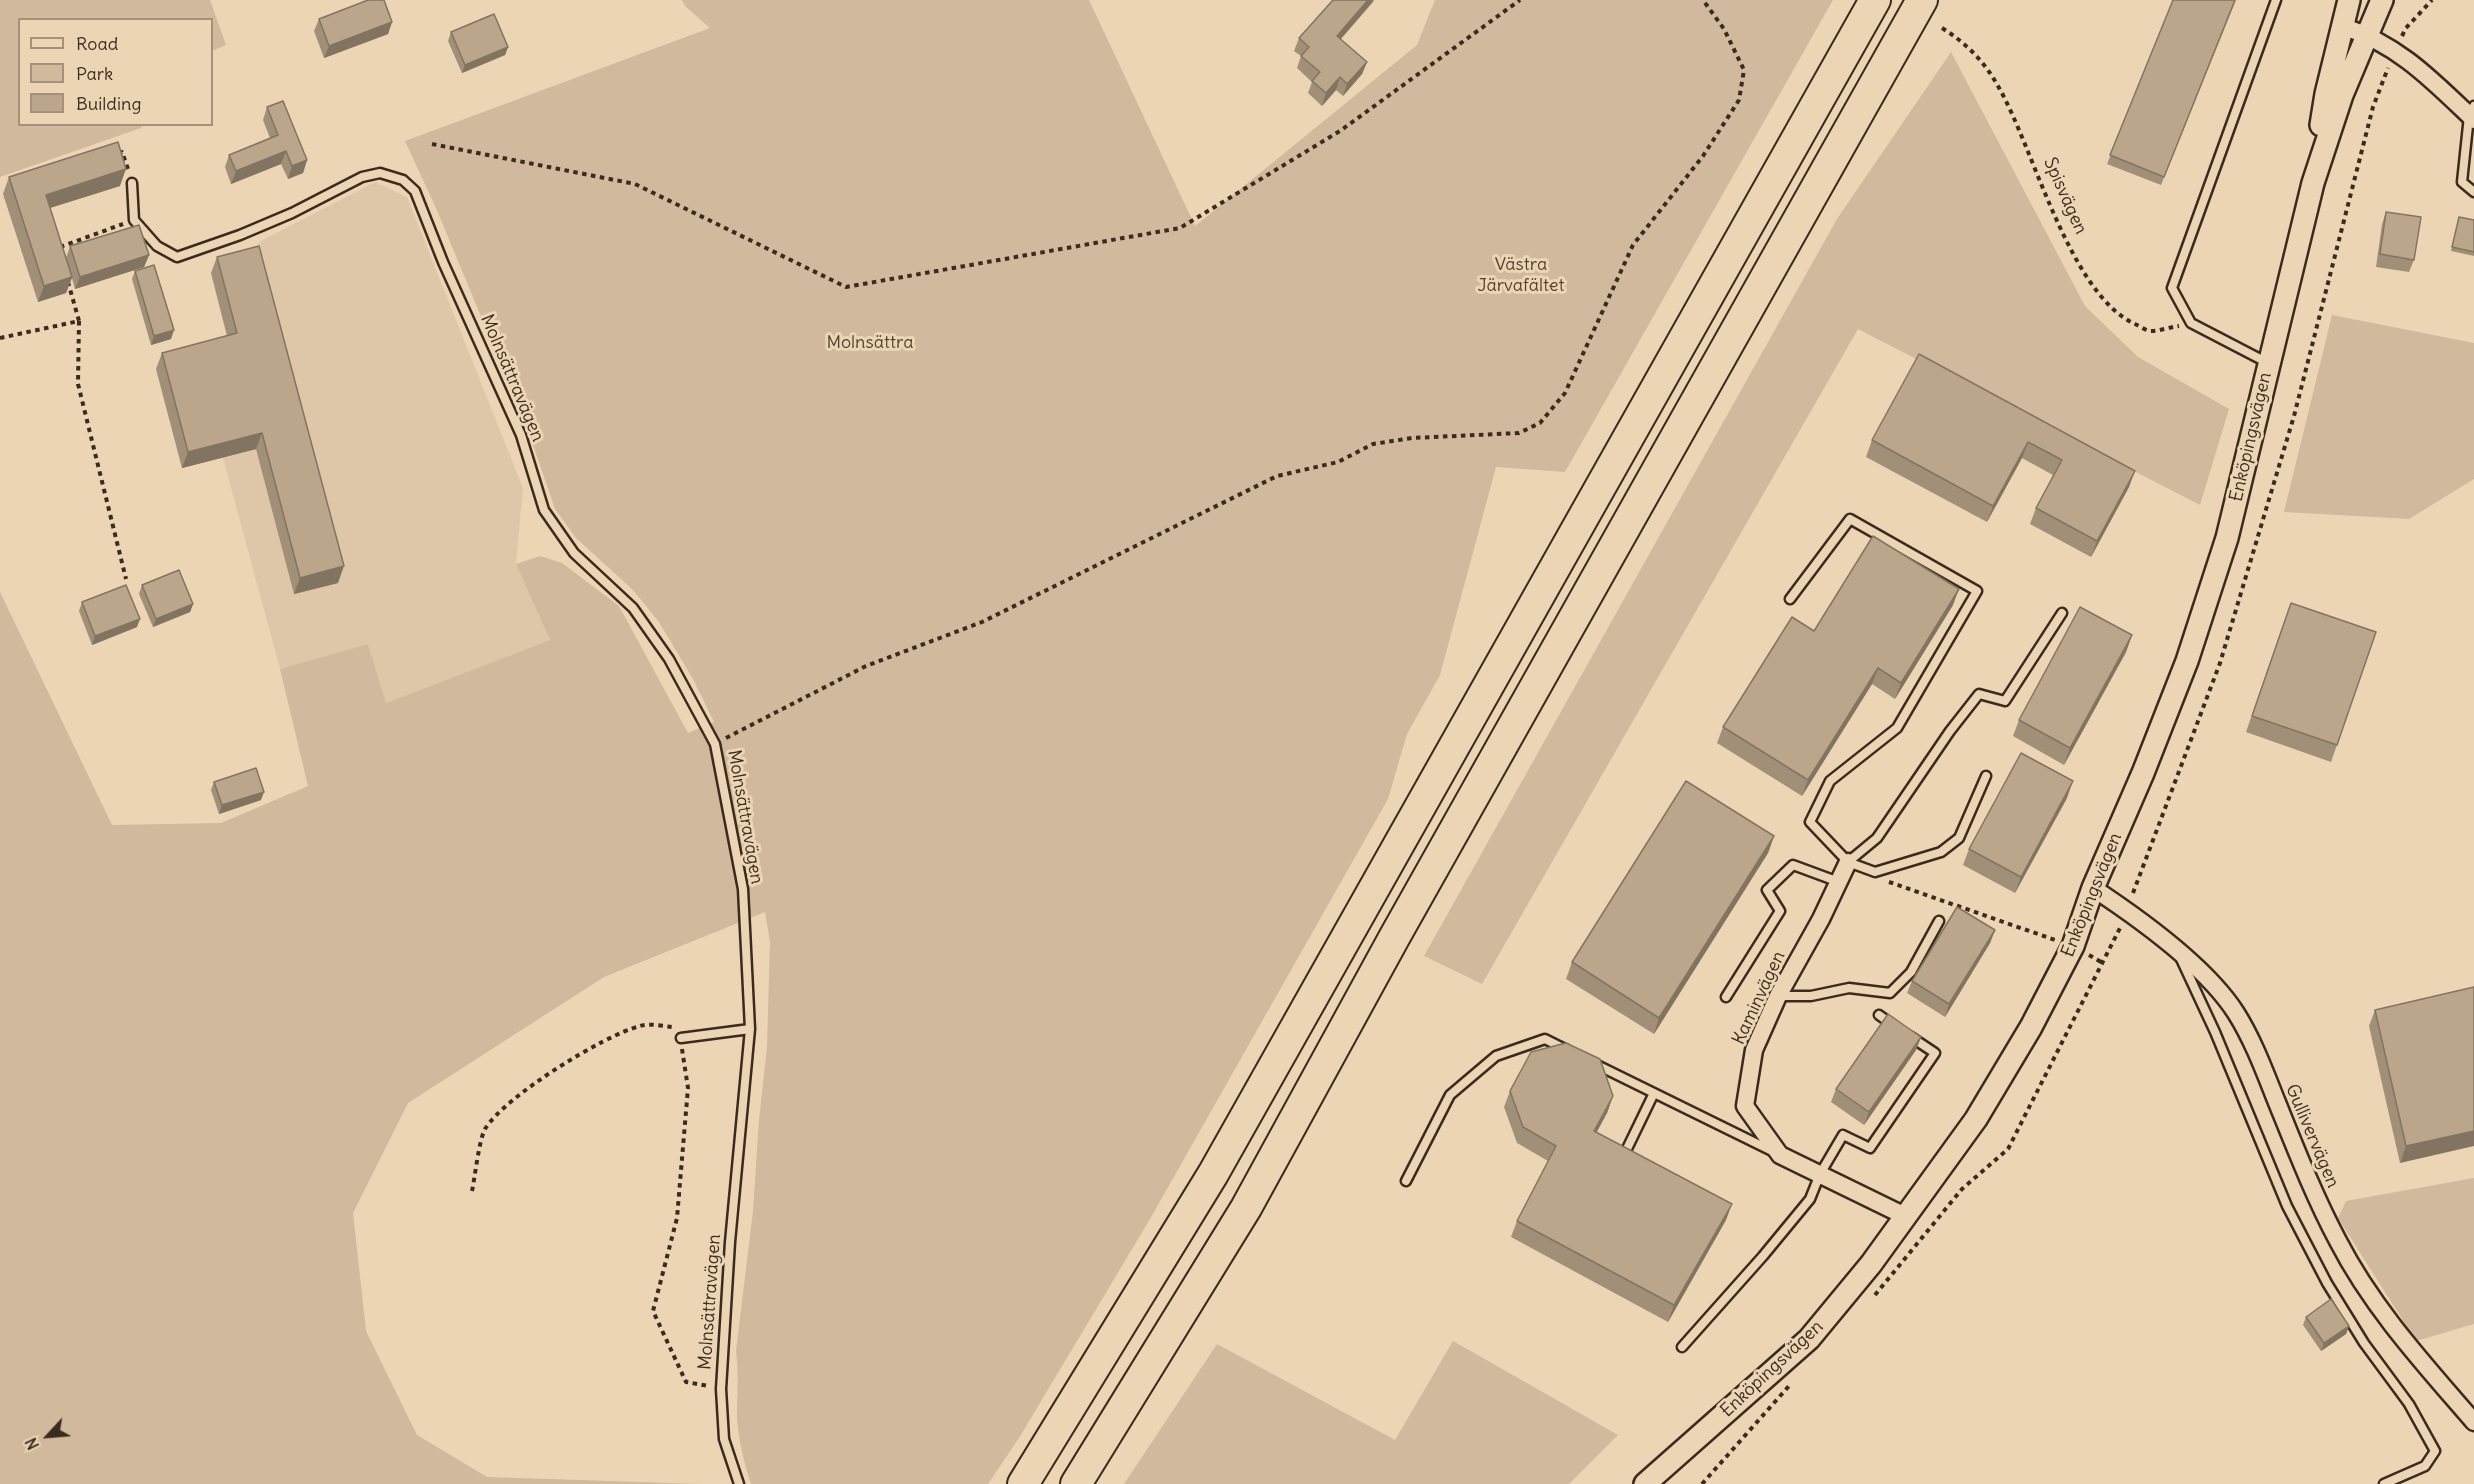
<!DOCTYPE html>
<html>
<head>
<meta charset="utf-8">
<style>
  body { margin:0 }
  #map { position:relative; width:2474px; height:1484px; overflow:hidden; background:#ecd5b5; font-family:Delius,sans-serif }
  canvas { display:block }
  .legend { position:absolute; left:18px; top:18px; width:195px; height:108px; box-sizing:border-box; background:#ecd5b5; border:2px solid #a59179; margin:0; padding:8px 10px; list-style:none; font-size:18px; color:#3b2a1e }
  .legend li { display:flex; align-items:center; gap:12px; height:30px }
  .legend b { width:30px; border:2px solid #a59179 }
  .north { position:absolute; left:18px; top:1406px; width:60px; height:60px; -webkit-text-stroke:4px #ecd5b5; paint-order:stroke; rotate:244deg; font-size:16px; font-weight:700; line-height:24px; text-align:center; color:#3b2a1e }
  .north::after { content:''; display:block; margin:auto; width:21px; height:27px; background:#3b2a1e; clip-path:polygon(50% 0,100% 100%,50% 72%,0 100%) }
</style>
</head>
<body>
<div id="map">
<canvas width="2474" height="1484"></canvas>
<ul class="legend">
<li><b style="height:8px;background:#ecd5b5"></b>Road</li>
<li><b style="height:16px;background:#d0b99c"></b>Park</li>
<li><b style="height:16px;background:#bba68b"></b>Building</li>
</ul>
<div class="north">N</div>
</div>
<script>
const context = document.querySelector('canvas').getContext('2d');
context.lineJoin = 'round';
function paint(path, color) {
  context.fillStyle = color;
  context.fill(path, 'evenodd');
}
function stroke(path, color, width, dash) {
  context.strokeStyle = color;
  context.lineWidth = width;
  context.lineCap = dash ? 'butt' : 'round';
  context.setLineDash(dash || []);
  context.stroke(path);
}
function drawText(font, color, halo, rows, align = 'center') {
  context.font = font + ' Delius,sans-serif';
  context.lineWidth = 6;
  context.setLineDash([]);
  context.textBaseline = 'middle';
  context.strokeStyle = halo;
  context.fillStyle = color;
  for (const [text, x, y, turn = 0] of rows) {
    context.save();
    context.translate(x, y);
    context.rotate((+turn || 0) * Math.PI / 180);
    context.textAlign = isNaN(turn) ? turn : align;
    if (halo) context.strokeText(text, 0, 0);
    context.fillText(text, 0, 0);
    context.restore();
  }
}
paint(new Path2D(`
  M375,182L407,197L523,488L516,564L550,640L386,703L368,644L280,669L223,458L182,468L156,369L231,349L211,273L253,262L259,242Z`), '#ddc7a8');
paint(new Path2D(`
  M0,0H210L226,45L212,51V20H20V124L142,125L141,128L0,177Z
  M682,0H1089L1195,226L1417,45L1435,0H1833L1565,472L1496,467L1440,675L1407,734L1388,799L1150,1219L1019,1438L988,1484H751C744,1462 738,1439 737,1416C737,1394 739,1373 736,1351L753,1211L759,1120L767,1047L770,942L765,912L604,977L408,1103L353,1213L366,1331L417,1435L487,1477L701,1484H0V592L112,825L221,823L308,786L280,669L368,644L386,703L550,640L516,564L540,556L562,563L619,606L688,733L714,722L693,679L659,622L633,590L576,538L555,509L527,427L436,208L405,141L710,28L685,6Z
  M1951,52L2085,306L2138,357L2229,409L2200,505L1858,329L1482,984L1424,956L1837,219Z
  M2332,315L2474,343V479L2409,519L2284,512Z
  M2474,1178V1324L2416,1341L2338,1218L2346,1201Z
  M1453,1341L1618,1435L1569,1484H1124L1217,1344L1395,1440Z`), '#d0b99c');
const service = new Path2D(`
  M2474,106L2469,116L2462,182L2474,192
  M132,183L134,220L157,246L177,257L240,235L292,213L362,177L380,173L403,180L415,191L443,262L521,435L544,510L574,553L633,608L669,659L715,744L743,889L750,1029L730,1242L721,1389L724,1439L739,1484
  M2268,363L2191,323L2172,288L2276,0
  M1790,599L1850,519L1977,591L1897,728L1830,781L1810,822L1848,862L1875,872L1941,852L1959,838L1986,776
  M1848,862L1877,838L1950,731L1979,694L2005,701L2062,613
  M2181,959L2215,1032L2287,1206L2327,1283L2364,1343L2409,1404L2435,1451L2425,1466L2384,1484
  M1778,996H1811L1849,988L1890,993L1911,972L1939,921
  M1726,997L1780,911L1767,890L1793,865L1839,882
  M1879,1015L1893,1025
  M681,1038L750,1029
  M1595,1064L1774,1152
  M1624,1155L1654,1093
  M1406,1181L1450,1095L1496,1056L1545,1039L1567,1050
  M1682,1347L1763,1256L1810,1199L1820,1174L1843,1135L1870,1148L1935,1053L1911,1037`);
const minor = new Path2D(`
  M2342,26C2399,45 2431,79 2474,120
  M1848,862L1821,919L1778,996L1754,1050L1745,1106L1780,1155L1905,1216
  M2093,888C2140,919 2206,966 2236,1013C2253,1040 2264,1070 2276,1100C2295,1147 2314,1196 2338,1241C2373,1309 2425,1365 2474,1422`);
const tertiary = new Path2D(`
  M2321,125L2326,94L2349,0
  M1645,1484L1809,1339L1871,1264L1976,1119L2031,1027L2073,946L2093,888L2143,773L2187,661L2227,538L2313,183L2342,95L2382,0`);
const motorway = new Path2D(`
  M1023,1484L1213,1174L1875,0
  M1076,1484L1246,1208L1395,936L1922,0`);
stroke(service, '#3b2a1e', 13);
stroke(minor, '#3b2a1e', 21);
stroke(tertiary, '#3b2a1e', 26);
stroke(motorway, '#3b2a1e', 34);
stroke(new Path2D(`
  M1942,28C1966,43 1984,61 1998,86C2034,148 2069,294 2135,324C2140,326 2146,331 2151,331C2160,331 2170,327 2179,326
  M2402,36L2406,28L2432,0
  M432,144L635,184L846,287L1180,228L1340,131L1520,0
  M118,154L122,152L129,172
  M60,247L123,224
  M79,321L78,384L126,579
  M0,338L79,321L68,282
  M726,738L866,666L982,622L1277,476L1338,462L1373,444L1412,438L1519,433L1540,423L1565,393L1633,245L1703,156L1739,100L1744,70L1724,29L1703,0
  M1889,882L2055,940
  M2133,893L2220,663L2294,416L2373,107L2388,68
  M2089,955L2101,962
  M682,1049L688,1088L677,1218L653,1311L686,1382L709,1386
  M472,1191C475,1177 479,1140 485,1129C504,1097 604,1035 640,1026C649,1023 662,1026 672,1027
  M1875,1295L1962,1189L2008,1149L2121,926
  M1702,1484L1789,1386`), '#3b2a1e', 4, [4.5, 4.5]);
stroke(service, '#ecd5b5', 8);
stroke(minor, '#ecd5b5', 16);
stroke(tertiary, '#ecd5b5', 21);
stroke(motorway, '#ecd5b5', 30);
paint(new Path2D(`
  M2173,0H2236L2161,185L2107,164Z
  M1374,1L1341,39L1367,62L1362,74L1343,96L1336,90L1322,106L1308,93L1312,82L1297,68L1301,56L1294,51L1299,38Z
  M319,19L392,22L388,34L324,58L314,31Z
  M451,32L508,47L505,55L462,73L448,41Z
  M267,107L307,160L303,173L288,179L281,164L231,184L225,167L229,155L270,138L263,120Z
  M9,177L120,186L50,208L66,258L70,246L149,255L144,267L75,289L72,278L66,293L38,302L3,194Z
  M2386,212L2414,260L2409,272L2376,267L2382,224Z
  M2459,217L2474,220V256L2451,251Z
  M217,257L338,583L294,594L256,449L182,468L156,369L162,353L227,336L211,273Z
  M135,271L171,339L151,345L132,279Z
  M1919,354L2129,487L2091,557L2030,524L2036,508L2053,475L2022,458L1987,522L1866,457L1872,440Z
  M142,585L193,604L190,612L153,627L139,594Z
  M82,602L137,627L92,645L79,611Z
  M1953,605L1895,699L1872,684L1802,796L1717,743L1723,727L1814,631Z
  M2285,619L2376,632L2331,762L2246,732Z
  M2132,635L2126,652L2064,765L2013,736L2019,720Z
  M214,782L261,800L219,814L211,790Z
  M2067,798L2015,893L1963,865L1969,849Z
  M1774,836L1768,853L1654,1034L1566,979L1572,962Z
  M1995,930L1990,943L1945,1017L1907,993L1912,981Z
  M2474,987L2400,1163L2369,1026L2375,1010Z
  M1921,1037L1916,1050L1864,1125L1831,1102L1836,1089Z
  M1510,1091L1613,1096L1607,1113L1597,1132L1726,1220L1668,1322L1511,1237L1517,1221L1548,1161L1517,1143L1504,1107Z
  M2306,1317L2349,1326L2346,1334L2321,1351L2303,1325Z`), '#a18f78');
paint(new Path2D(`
  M1368,0H1374L1333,48L1337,36Z
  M392,22L388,34L324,58L329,46Z
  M508,47L505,55L462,73L465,65Z
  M1367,62L1362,74L1343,96L1347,84Z
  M1340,77L1336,90L1322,106L1326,93Z
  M286,151L281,164L231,184L236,171Z
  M307,160L303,173L288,179L292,166Z
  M126,169L120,186L40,211L46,195Z
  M149,255L144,267L75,289L80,277Z
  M72,277L66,293L38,302L44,286Z
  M174,330L171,339L151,345L154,336Z
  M262,433L256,449L182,468L188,452Z
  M2028,442L2022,458L1987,522L1993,506Z
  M2135,471L2129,487L2091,557L2097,541Z
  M344,566L338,583L294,594L300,578Z
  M1959,589L1953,605L1895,699L1901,683Z
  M193,604L190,612L153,627L156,619Z
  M140,619L137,627L92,645L95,636Z
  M2132,635L2126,652L2064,765L2070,748Z
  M1878,668L1872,684L1802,796L1808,780Z
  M2073,781L2067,798L2015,893L2021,877Z
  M264,792L261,800L219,814L222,805Z
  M1774,836L1768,853L1654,1034L1659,1018Z
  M1995,930L1990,943L1945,1017L1949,1004Z
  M1921,1037L1916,1050L1864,1125L1869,1112Z
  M1613,1096L1607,1113L1588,1147L1594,1131Z
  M2474,1131V1146L2400,1163L2406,1146Z
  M1732,1204L1726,1220L1668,1322L1674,1305Z
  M2349,1326L2346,1334L2321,1351L2324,1343Z`), '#837461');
const building = new Path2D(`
  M368,0H384L392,22L329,46L319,19Z
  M1333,0H1368L1337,36L1367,62L1347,84L1340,77L1326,93L1312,81L1320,72L1301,56L1309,47L1299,38Z
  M2173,0H2235L2164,177L2110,155Z
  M494,14L508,47L465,65L451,32Z
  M283,101L307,160L292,166L286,151L236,171L229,155L278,135L267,107Z
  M118,142L126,169L46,195L72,277L44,286L9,177Z
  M2386,212L2421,217L2414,260L2380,254Z
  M2459,217L2474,220V252L2452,247Z
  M139,225L149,255L80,277L70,246Z
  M259,246L344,566L300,578L262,433L188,452L162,353L237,333L217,257Z
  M154,265L174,330L154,336L135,271Z
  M1919,354L2135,471L2097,541L2036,508L2062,460L2028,442L1993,506L1872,440Z
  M1873,536L1959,589L1901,683L1878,668L1808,780L1723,727L1792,617L1814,631Z
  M179,570L193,604L156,619L142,585Z
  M126,585L140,619L95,636L82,602Z
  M2291,603L2376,632L2337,745L2252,716Z
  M2080,607L2132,635L2070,748L2019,720Z
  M2021,753L2073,781L2021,877L1969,849Z
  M256,768L264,792L222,805L214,782Z
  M1686,781L1774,836L1659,1018L1572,962Z
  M1957,907L1995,930L1949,1004L1912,981Z
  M2474,987V1131L2406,1146L2375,1010Z
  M1888,1014L1921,1037L1869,1112L1836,1089Z
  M1566,1043L1600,1059L1613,1096L1594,1131L1732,1204L1674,1305L1517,1221L1556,1146L1523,1127L1510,1091L1531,1052Z
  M2331,1299L2349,1326L2324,1343L2306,1317Z`);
paint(building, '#bba68b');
stroke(building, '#837461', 1.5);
drawText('18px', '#3b2a1e', '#ecd5b5', [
  ["Spisvägen",2065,196,66],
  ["Molnsättravägen",512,378,67],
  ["Enköpingsvägen",2251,437,-77],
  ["Molnsättravägen",745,817,80],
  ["Enköpingsvägen",2092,895,-68],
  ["Kaminvägen",1759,998,-65],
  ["Gullivervägen",2312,1136,67],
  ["Molnsättravägen",710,1302,-86],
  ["Enköpingsvägen",1772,1369,-43]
]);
drawText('18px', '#513f31', '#ecd5b5', [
  ["Västra",1521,265],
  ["Järvafältet",1521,286],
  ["Molnsättra",870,343]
]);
</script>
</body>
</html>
